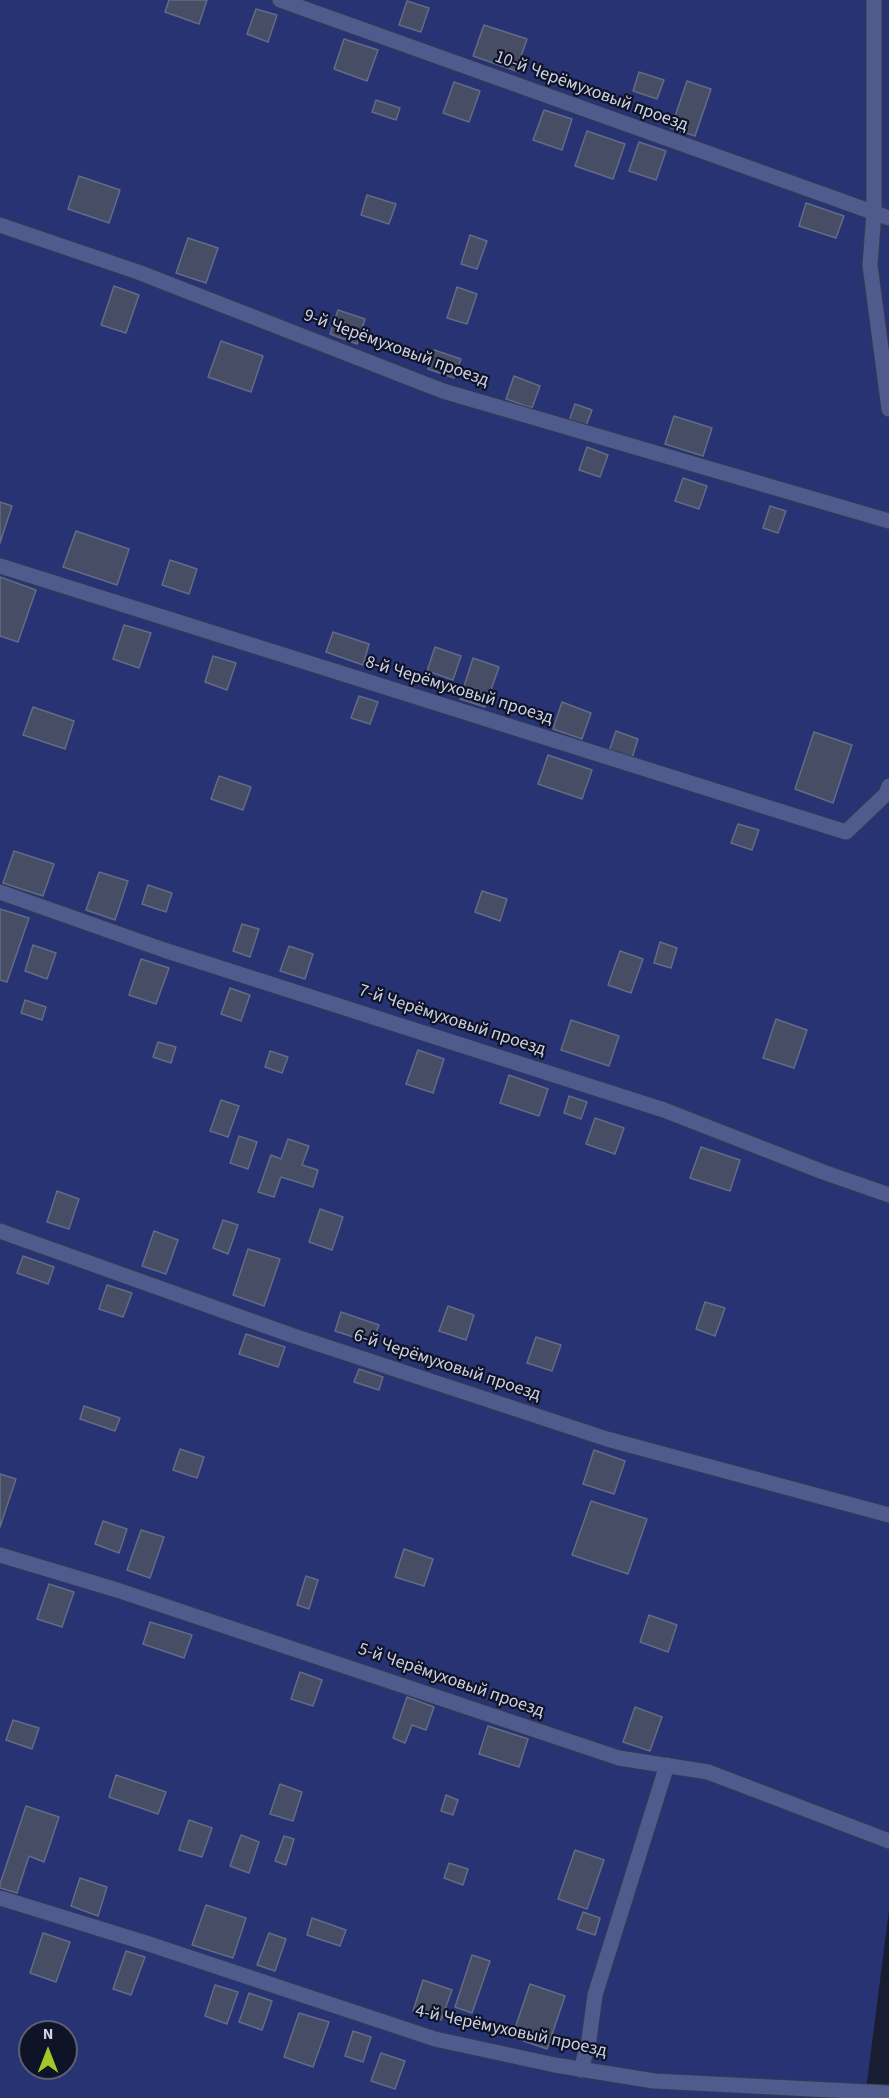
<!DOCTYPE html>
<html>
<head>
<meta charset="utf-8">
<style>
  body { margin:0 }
  #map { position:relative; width:889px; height:2098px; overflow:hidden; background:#181d32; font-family:"Source Sans 3",sans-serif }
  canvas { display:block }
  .north { position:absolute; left:18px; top:2020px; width:60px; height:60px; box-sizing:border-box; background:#0f1328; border:2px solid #5b5f72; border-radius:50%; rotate:0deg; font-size:16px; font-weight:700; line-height:24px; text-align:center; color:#cdd1e0 }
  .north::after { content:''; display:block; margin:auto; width:21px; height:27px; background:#a4c825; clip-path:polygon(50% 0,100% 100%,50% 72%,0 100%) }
</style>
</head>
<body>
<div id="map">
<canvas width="889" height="2098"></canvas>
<div class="north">N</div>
</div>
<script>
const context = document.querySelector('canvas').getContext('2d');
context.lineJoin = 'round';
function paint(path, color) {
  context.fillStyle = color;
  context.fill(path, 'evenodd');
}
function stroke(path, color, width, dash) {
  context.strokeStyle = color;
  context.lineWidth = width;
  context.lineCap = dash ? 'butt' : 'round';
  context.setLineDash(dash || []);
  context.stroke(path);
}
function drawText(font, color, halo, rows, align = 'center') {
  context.font = font + ' "Source Sans 3",sans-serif';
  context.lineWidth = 4.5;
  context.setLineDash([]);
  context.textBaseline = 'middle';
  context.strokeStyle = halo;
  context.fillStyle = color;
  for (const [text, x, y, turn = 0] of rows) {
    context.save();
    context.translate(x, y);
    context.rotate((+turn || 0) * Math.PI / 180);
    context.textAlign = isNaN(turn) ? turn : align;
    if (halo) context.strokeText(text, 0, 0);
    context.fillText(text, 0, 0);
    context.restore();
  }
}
paint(new Path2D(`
  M0,0H889V1910L865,2098H0ZM30,2032H66V2068H30Z`), '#283373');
const building = new Path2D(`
  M169,0H207L199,24L165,12Z
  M407,1L429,8L421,32L399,25Z
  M256,9L277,15L268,42L247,34Z
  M484,25L527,39L516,71L473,56Z
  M344,39L378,50L367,81L334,69Z
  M639,72L664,80L657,99L633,91Z
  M687,81L711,89L695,136L671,128Z
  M454,82L480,91L469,122L443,113Z
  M376,100L400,108L396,120L372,112Z
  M544,110L572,119L562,150L533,140Z
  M587,131L625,144L613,179L575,166Z
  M639,142L666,151L656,180L629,171Z
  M79,176L120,190L109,223L68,209Z
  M367,195L396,204L389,224L361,215Z
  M806,203L844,216L836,238L799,226Z
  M470,235L487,241L477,269L461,264Z
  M188,238L218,248L206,283L176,273Z
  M114,286L139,295L126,333L101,325Z
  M457,287L477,294L467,324L447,318Z
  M338,310L365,319L357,344L330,334Z
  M221,341L263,356L251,392L208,377Z
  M434,350L461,359L454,378L428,369Z
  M514,376L540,386L532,408L506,399Z
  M575,404L592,410L586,426L569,421Z
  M674,416L712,428L703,456L665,444Z
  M587,447L608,455L600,477L579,470Z
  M683,478L707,486L699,509L675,501Z
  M0,502L12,506L0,543Z
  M770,506L786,511L778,533L763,528Z
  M76,531L129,549L117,585L63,567Z
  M170,560L197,569L189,594L162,585Z
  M0,577L36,590L18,642L0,636Z
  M124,625L151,633L139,668L113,659Z
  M333,632L369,644L363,665L326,652Z
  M435,647L461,656L453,680L427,671Z
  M213,656L236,663L227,690L205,682Z
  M473,658L499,667L485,707L460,699Z
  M359,696L378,702L370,724L351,718Z
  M562,702L591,713L582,739L553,729Z
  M33,707L74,721L65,749L23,735Z
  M616,731L638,739L632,758L609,751Z
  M814,732L852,745L833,803L795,789Z
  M548,755L592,770L582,799L538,784Z
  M219,776L251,787L243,810L211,799Z
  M738,824L759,830L752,850L731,843Z
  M14,851L54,864L43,896L3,883Z
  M99,872L128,881L115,920L86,910Z
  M148,885L172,893L166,912L142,904Z
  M482,891L507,899L500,921L475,912Z
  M0,909L29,918L7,982L0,980Z
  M242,924L259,929L250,957L233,951Z
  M660,942L677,948L671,968L654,963Z
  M33,945L56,953L47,979L25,971Z
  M289,946L313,954L305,979L280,971Z
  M620,951L643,959L631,993L608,985Z
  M141,959L169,968L156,1004L129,995Z
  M230,988L250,995L241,1021L221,1014Z
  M25,1000L46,1007L42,1020L21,1013Z
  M776,1019L807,1030L794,1068L763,1058Z
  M571,1020L619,1036L609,1066L561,1050Z
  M158,1042L176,1047L171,1063L153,1057Z
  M418,1050L444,1059L433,1093L406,1084Z
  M270,1051L288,1057L282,1073L265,1067Z
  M509,1075L548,1089L539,1116L500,1103Z
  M569,1096L587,1102L581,1119L564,1113Z
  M221,1100L239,1106L228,1137L210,1131Z
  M595,1118L624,1128L615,1154L586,1144Z
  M239,1136L257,1142L248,1169L230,1163Z
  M288,1139L309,1146L302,1165L318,1170L313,1187L281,1177L274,1197L258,1192L271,1155L281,1159Z
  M701,1147L740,1160L730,1191L690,1178Z
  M57,1191L79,1199L69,1229L47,1222Z
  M320,1209L343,1217L332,1250L309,1242Z
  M223,1220L238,1225L228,1254L213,1248Z
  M154,1231L178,1240L166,1274L142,1266Z
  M248,1249L280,1259L264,1306L233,1295Z
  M23,1256L54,1267L48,1284L17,1273Z
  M107,1285L132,1293L123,1317L99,1309Z
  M705,1302L725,1308L715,1336L696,1329Z
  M448,1306L474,1315L466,1340L439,1331Z
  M341,1312L379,1325L372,1343L335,1331Z
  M246,1334L285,1347L278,1367L239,1354Z
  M536,1337L561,1345L552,1371L527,1363Z
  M359,1369L383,1377L379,1390L354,1382Z
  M84,1406L120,1418L115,1431L80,1419Z
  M180,1449L204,1457L197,1478L173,1470Z
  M594,1450L625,1461L614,1494L583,1484Z
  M0,1474L16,1479L0,1527Z
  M591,1501L647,1519L628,1574L572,1555Z
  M103,1521L127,1529L119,1553L95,1544Z
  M141,1530L164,1537L150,1578L127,1570Z
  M404,1549L433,1559L424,1586L395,1577Z
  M306,1576L318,1580L309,1609L297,1605Z
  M49,1584L74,1592L62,1627L37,1619Z
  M649,1615L677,1625L668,1652L640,1642Z
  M150,1622L192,1635L184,1658L143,1644Z
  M300,1672L322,1680L313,1706L291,1699Z
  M407,1697L434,1707L426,1730L412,1725L405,1743L393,1738Z
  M635,1707L662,1717L650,1751L623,1742Z
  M13,1720L39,1728L32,1749L6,1740Z
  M488,1726L528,1739L519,1767L479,1754Z
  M116,1775L166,1792L158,1814L109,1797Z
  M280,1784L302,1792L293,1821L270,1814Z
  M446,1795L458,1800L453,1815L441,1811Z
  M26,1806L59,1817L44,1862L29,1856L17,1893L0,1888V1884Z
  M189,1820L212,1828L202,1857L179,1850Z
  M241,1835L259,1842L249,1873L230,1866Z
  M284,1836L294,1839L286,1865L275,1861Z
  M575,1850L604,1860L587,1909L558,1899Z
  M449,1863L468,1869L463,1885L444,1878Z
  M80,1878L107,1887L98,1916L71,1906Z
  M206,1905L246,1918L233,1958L192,1945Z
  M583,1912L600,1918L595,1935L577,1929Z
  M312,1918L346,1930L340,1946L307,1935Z
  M43,1933L70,1942L56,1982L30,1973Z
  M269,1933L286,1939L275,1971L257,1965Z
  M126,1951L145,1957L131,1995L113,1989Z
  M472,1955L490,1961L472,2013L455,2007Z
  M423,1980L452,1990L441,2020L413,2011Z
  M530,1984L565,1996L547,2049L512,2037Z
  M215,1985L238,1992L227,2024L205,2016Z
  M249,1993L272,2001L262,2030L239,2022Z
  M299,2013L329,2022L313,2067L284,2057Z
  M353,2031L371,2037L363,2062L345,2056Z
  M381,2053L405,2061L395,2089L371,2081Z`);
paint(building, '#464d65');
stroke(building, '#636b85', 1.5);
const lane = new Path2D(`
  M280,0L889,218
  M874,0V213L870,265L889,409
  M0,225L138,272L443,391L889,521
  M0,566L846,832L886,794L889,786
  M0,892L164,950L664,1110L823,1172L889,1195
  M0,1231L291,1335L607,1439L889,1515
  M0,1555L117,1590L619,1758L708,1772L889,1841
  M0,1898L146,1943L435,2039L555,2065L654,2081L889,2093
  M581,2070L589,2040L595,1995L667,1765`);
stroke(lane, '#353a4e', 17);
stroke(lane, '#4f5b8c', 15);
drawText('18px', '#cdd1e0', '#0f1328', [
  ["10-й Черёмуховый проезд",591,92,20],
  ["9-й Черёмуховый проезд",396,349,20],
  ["8-й Черёмуховый проезд",459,691,17],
  ["7-й Черёмуховый проезд",452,1021,18],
  ["6-й Черёмуховый проезд",447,1366,18],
  ["5-й Черёмуховый проезд",451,1681,19],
  ["4-й Черёмуховый проезд",511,2032,12]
]);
</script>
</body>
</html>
